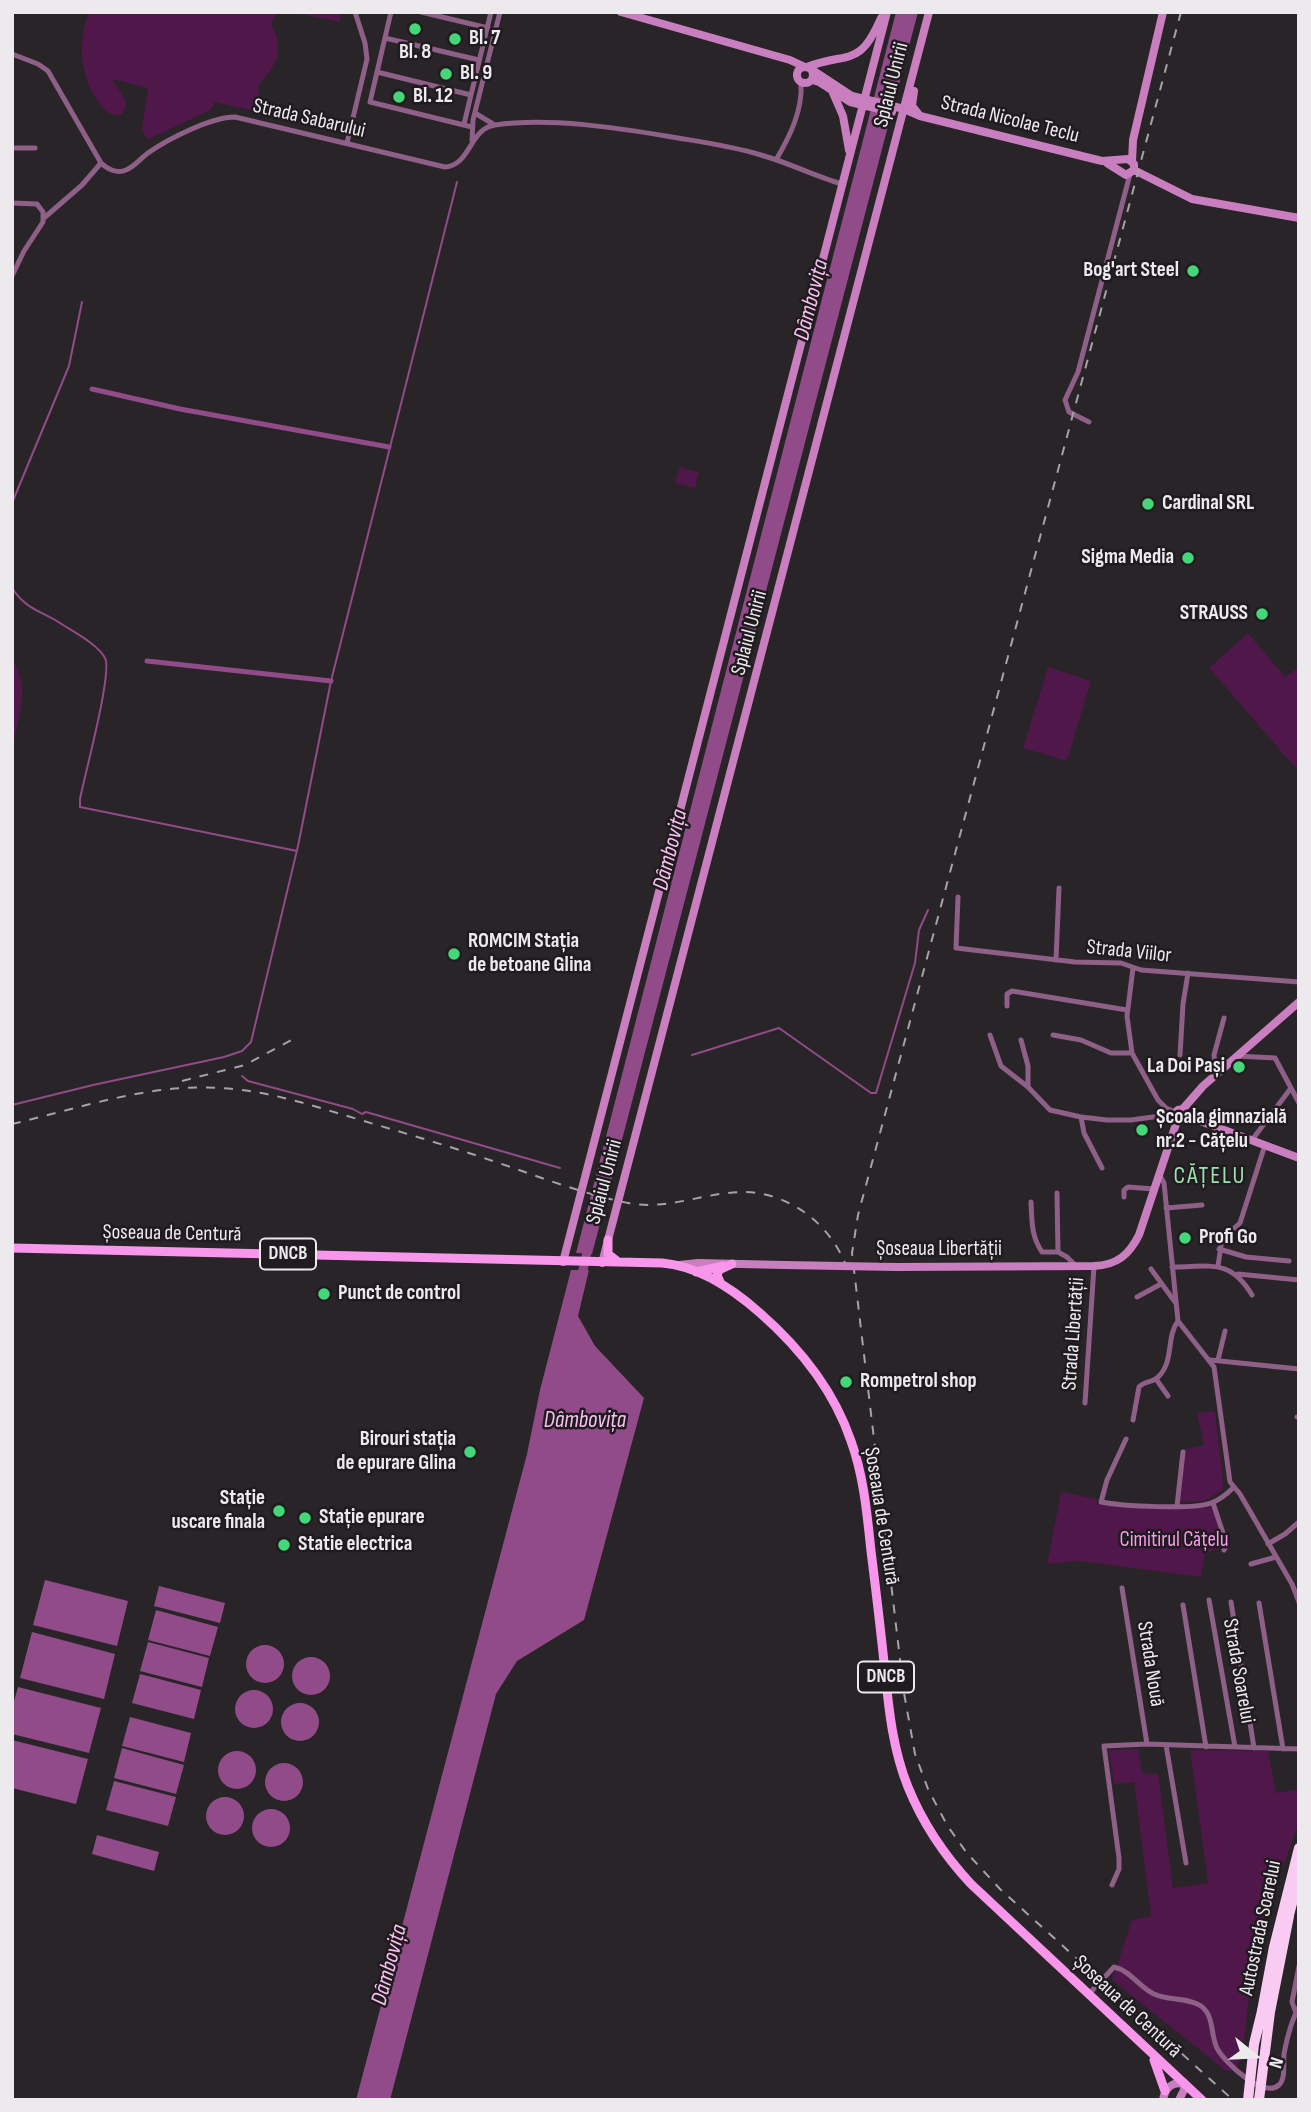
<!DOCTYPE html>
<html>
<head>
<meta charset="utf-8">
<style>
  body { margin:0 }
  #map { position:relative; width:1311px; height:2112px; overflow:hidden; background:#292428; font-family:"Sofia Sans Condensed",sans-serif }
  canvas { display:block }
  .frame { position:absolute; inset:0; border:14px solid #edeaed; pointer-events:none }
  .north { position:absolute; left:1220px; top:2021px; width:70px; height:70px; -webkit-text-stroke:5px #1f1b1e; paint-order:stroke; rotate:108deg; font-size:19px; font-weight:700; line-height:28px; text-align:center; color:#edeaed }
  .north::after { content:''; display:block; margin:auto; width:24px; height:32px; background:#edeaed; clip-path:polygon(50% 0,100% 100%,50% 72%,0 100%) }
</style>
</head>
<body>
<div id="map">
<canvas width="1311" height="2112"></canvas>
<div class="frame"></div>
<div class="north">N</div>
</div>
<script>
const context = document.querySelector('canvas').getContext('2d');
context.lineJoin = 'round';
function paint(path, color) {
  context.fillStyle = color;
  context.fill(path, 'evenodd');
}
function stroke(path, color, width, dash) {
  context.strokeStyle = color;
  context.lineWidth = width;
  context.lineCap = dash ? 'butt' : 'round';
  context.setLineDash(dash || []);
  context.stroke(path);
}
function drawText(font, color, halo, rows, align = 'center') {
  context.font = font + ' "Sofia Sans Condensed",sans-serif';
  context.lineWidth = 5;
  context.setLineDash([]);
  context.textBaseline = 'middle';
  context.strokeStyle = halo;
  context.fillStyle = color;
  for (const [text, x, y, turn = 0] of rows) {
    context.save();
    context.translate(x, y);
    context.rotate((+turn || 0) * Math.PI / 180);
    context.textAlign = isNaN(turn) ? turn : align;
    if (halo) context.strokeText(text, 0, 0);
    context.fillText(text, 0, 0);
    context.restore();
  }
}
paint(new Path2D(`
  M89,12H286L275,16L271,23C278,37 282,54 272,68C268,75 262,79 258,87L259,95L265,103L264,110L259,112L215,102L210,110L147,140L142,129L148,88L112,79C118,91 133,101 122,114C111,117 106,112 99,103C80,77 77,42 89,12Z
  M290,12H341L340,22Z
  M680,465L682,468L699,472L695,488L675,483Z
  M1248,633L1285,677L1299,667V768L1293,765L1209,668Z
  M12,660C33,690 16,720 12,753Z
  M1048,667L1091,681L1067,761L1023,748Z
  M1215,1411L1224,1489L1205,1501L1178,1502L1185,1449L1204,1445L1197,1413Z
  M1061,1492L1097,1499V1504L1150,1509L1213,1507L1225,1547L1205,1553L1201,1577L1080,1561L1047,1564Z
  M1138,1749L1143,1774L1158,1773L1173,1888L1208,1883L1190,1750L1268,1751L1276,1793L1299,1789V1822L1265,1917L1250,1990L1242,2057L1234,2071H1226L1112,1980L1132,1920L1151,1916L1134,1782L1114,1784L1109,1750Z`), '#4f174a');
paint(new Path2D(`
  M896,12H918L592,1254L576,1253Z
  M571,1270H589L578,1316L595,1346L644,1398L584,1620L517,1661L496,1694L390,2100H356L527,1454L540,1390Z
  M45,1580L128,1601L117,1646L33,1625Z
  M159,1586L225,1603L220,1623L154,1606Z
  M156,1610L218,1627L210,1656L148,1640Z
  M32,1632L115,1654L104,1699L20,1678Z
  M148,1642L209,1658L202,1687L140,1671Z
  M246 1664a19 19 0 1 1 38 0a19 19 0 1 1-38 0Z
  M292 1676a19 19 0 1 1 38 0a19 19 0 1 1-38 0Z
  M140,1674L201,1690L194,1719L132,1703Z
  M18,1687L101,1708L89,1753L12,1734V1708Z
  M235 1709a19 19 0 1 1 38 0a19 19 0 1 1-38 0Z
  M281 1722a19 19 0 1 1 38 0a19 19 0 1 1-38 0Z
  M130,1717L191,1733L184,1762L122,1746Z
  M12,1740L88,1759L76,1804L12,1788Z
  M122,1748L184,1765L176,1794L114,1778Z
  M218 1770a19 19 0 1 1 38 0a19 19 0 1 1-38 0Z
  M265 1782a19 19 0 1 1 38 0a19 19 0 1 1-38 0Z
  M114,1781L176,1797L168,1826L106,1810Z
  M206 1816a19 19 0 1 1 38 0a19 19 0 1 1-38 0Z
  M252 1828a19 19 0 1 1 38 0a19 19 0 1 1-38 0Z
  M97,1835L159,1852L154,1871L92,1854Z`), '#904b88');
stroke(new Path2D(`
  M12,503L69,366L82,302
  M12,588C27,611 43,611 63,625C76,633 98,645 105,658C113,671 84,778 80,799V807L297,851
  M692,1055L779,1028L871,1093H876L915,963L919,930L928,910
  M242,1076L248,1081L353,1109L362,1114L366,1112L560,1168
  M12,1105L93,1085L224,1057L242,1051L251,1042L298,846L331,681L457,182`), '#904b88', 2);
stroke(new Path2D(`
  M92,389L180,409L389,447
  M147,661L331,681`), '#904b88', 5);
stroke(new Path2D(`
  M580,1282L589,1244`), '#904b88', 9);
stroke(new Path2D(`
  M391,12L370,102L472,127
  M421,12L488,28
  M385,38L479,60
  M12,54L38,64L48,71L101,163C107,169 117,174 126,170C134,167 141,158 148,153C168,139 211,117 235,117L445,167C471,165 469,129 495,125C549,117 619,128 672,137C702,142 732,146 761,155C789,163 815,176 842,184
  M377,72L471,95
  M475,113L493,124
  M464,124L491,12
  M472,140L473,120L500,12
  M347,143L367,59L365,43L355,12
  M12,148H35
  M776,160C790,136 803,110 801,82
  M12,203L37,204L43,212V222L24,251L12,276
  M44,218L82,185L101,163
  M1089,422L1069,412L1065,400L1078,372L1130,174
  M958,897L956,948L1075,962L1121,963L1141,970L1299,982
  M1056,960L1059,888
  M1133,968L1127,1016L1132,1053L1158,1100L1166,1108L1175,1112
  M1007,1006V994L1012,991L1127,1010
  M990,1035L1001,1066L1028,1087L1050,1110L1081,1117L1107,1120H1131L1175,1114
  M1053,1035L1081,1040L1111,1053H1132
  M1021,1040L1028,1066V1087
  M1180,1055L1183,1004L1188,973
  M1237,1056L1275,1058L1299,1103
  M1216,1074L1214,1055L1224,1018
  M1081,1117L1084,1133L1102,1168
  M1252,1140L1291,1088
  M1159,1174L1164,1183L1178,1321L1214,1367L1230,1482L1240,1494L1292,1584L1299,1602
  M1057,1193L1058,1252
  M1124,1197V1190L1128,1187L1154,1189
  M1031,1202C1032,1221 1031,1236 1042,1252H1058L1067,1257L1076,1266
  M1166,1208L1202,1205
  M1219,1249L1246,1257L1289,1261
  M1218,1266L1222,1239L1240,1223L1265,1145
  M1172,1267C1210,1267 1230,1258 1252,1295
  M1151,1269L1175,1302
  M1238,1274L1299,1280
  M1137,1297L1161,1284
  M1210,1360L1299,1369
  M1218,1360L1225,1331
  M1156,1379L1168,1396
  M1085,1403L1094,1266
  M1297,1417H1299
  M1133,1420L1139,1387C1145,1380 1154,1383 1159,1376C1174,1361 1166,1337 1178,1321
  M1126,1439L1107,1480L1101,1502C1121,1506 1193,1510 1211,1503C1220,1500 1227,1494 1234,1487
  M1213,1503L1227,1545L1224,1550
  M1177,1506L1183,1452
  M1268,1544L1285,1534L1299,1522
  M1251,1564L1276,1557
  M1122,1588L1147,1744
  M1209,1600L1235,1747
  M1231,1602L1254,1748
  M1259,1603L1283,1749
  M1183,1605L1206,1747
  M1166,1745L1186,1863
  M1112,1885L1119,1869V1858L1104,1746L1147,1744L1299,1749
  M1088,1995L1114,1967C1131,1971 1139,1987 1154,1994C1168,2001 1188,1997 1201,2006C1215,2016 1210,2037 1218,2050C1226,2063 1263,2099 1279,2085C1286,2078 1283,2063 1284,2054C1287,2038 1291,2021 1299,2007
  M1296,2013L1292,2002L1299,1966`), '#8e5f87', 5);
stroke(new Path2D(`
  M621,12L790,60L805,67
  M797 75a8 8 0 1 1 16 0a8 8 0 1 1-16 0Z
  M807,67C848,51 859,69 881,18
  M811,69L852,96L904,109L920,116L1102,161L1128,159L1134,164V170L1192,199L1299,218
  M812,80L819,82L850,102L892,112
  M914,91L912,106L920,116
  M833,93L843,116L849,150
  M1132,162L1133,140L1163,12
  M1107,163L1126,175L1134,170
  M1175.5 1114a4.5 4.5 0 1 1 9 0a4.5 4.5 0 1 1-9 0Z
  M1182,1110L1203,1086L1299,1002
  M1184,1115L1299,1158
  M563,1262L887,12
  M602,1263L929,12
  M679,1265L698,1263L784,1265
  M896,1267L1094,1266C1117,1265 1129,1255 1139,1235L1178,1118
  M1163,2100C1165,2088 1171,2082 1184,2083V2090L1179,2100`), '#c97fbf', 8);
stroke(new Path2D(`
  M608,1240V1254L617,1261
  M12,1248L662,1263C699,1266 733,1289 760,1313C800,1348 834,1391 851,1441C864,1477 867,1514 871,1551C876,1591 881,1632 885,1672C889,1711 893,1750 908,1787C923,1824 944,1855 971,1884L1202,2100
  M696,1272L723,1266
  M721,1284L717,1275L719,1270L732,1264
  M1154,2060L1165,2091`), '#f796ea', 9);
stroke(new Path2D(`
  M1289,1915L1299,1877
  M1262,2011L1274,1947L1299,1848`), '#facbf2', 10);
stroke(new Path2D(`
  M1181,12L858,1215L852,1253L904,1693L915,1754L928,1789L947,1825L966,1852L1000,1889L1233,2100
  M182,1081L245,1065L295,1038
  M12,1124C80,1108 151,1083 220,1088C263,1090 304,1103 344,1115C390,1129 436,1142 481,1157C530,1173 578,1193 628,1203C678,1213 725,1180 774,1197C811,1209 837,1238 849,1273`), '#a6a2a5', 2, [9, 9]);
stroke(new Path2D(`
  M784,1265L896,1267`), '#c97fbf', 8);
stroke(new Path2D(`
  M1248,2100L1254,2044L1262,2011
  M1259,2100L1270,2012L1289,1916`), '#facbf2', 10);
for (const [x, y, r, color] of [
  [415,29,7,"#44d77a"],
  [455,39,7,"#44d77a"],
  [446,74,7,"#44d77a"],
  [399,97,7,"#44d77a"],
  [1193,271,7,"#44d77a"],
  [1148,504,7,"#44d77a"],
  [1188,558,7,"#44d77a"],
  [1262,614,7,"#44d77a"],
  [454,954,7,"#44d77a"],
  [1239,1067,7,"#44d77a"],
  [1142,1130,7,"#44d77a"],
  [1185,1238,7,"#44d77a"],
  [324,1294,7,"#44d77a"],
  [846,1382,7,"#44d77a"],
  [470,1452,7,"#44d77a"],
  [279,1511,7,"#44d77a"],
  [305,1518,7,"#44d77a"],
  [284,1545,7,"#44d77a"]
]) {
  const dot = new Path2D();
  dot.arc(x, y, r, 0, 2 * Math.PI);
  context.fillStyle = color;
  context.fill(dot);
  stroke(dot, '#1f1b1e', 2.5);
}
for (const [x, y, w] of [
  [288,1254,56],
  [886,1677,56]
]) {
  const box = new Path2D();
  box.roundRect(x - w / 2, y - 15.5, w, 31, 5);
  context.fillStyle = '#1f1b1e';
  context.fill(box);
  stroke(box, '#edeaed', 2);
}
drawText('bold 19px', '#edeaed', null, [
  ["DNCB",288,1254],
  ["DNCB",886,1677]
]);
drawText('bold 21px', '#edeaed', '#1f1b1e', [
  ["Bl. 7",469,39],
  ["Bl. 8",415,53,"center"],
  ["Bl. 9",460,74],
  ["Bl. 12",413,97],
  ["Bog'art Steel",1179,271,"right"],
  ["Cardinal SRL",1162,504],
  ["Sigma Media",1174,558,"right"],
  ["STRAUSS",1248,614,"right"],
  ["ROMCIM Stația",468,942],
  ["de betoane Glina",468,966],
  ["La Doi Pași",1225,1067,"right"],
  ["Școala gimnazială",1156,1118],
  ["nr.2 - Cățelu",1156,1142],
  ["Profi Go",1199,1238],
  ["Punct de control",338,1294],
  ["Rompetrol shop",860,1382],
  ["Birouri stația",456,1440,"right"],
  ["de epurare Glina",456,1464,"right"],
  ["Stație",265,1499,"right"],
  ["uscare finala",265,1523,"right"],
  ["Stație epurare",319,1518],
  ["Statie electrica",298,1545]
], 'left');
drawText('21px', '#edeaed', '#1f1b1e', [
  ["Splaiul Unirii",892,85,-76],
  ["Strada Sabarului",309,119,13],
  ["Strada Nicolae Teclu",1010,120,14],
  ["Splaiul Unirii",750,633,-75],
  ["Strada Viilor",1129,952,6],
  ["Splaiul Unirii",605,1182,-75],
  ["Șoseaua de Centură",172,1234,1],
  ["Șoseaua Libertății",939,1250],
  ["Strada Libertății",1074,1334,-86],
  ["Șoseaua de Centură",881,1516,81],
  ["Strada Nouă",1150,1664,81],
  ["Strada Soarelui",1238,1671,80],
  ["Autostrada Soarelui",1261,1928,-78],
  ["Șoseaua de Centură",1127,2007,43]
]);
drawText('21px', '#f99aec', '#1f1b1e', [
  ["Cimitirul Cățelu",1174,1541]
]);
drawText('italic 23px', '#fbc1f2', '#1f1b1e', [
  ["Dâmbovița",812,300,-76],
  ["Dâmbovița",671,850,-76],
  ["Dâmbovița",585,1421],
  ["Dâmbovița",390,1965,-75]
]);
context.letterSpacing = '2px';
drawText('24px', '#9de2ae', '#1f1b1e', [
  ["CĂȚELU",1210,1177]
]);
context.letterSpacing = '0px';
</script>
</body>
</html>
